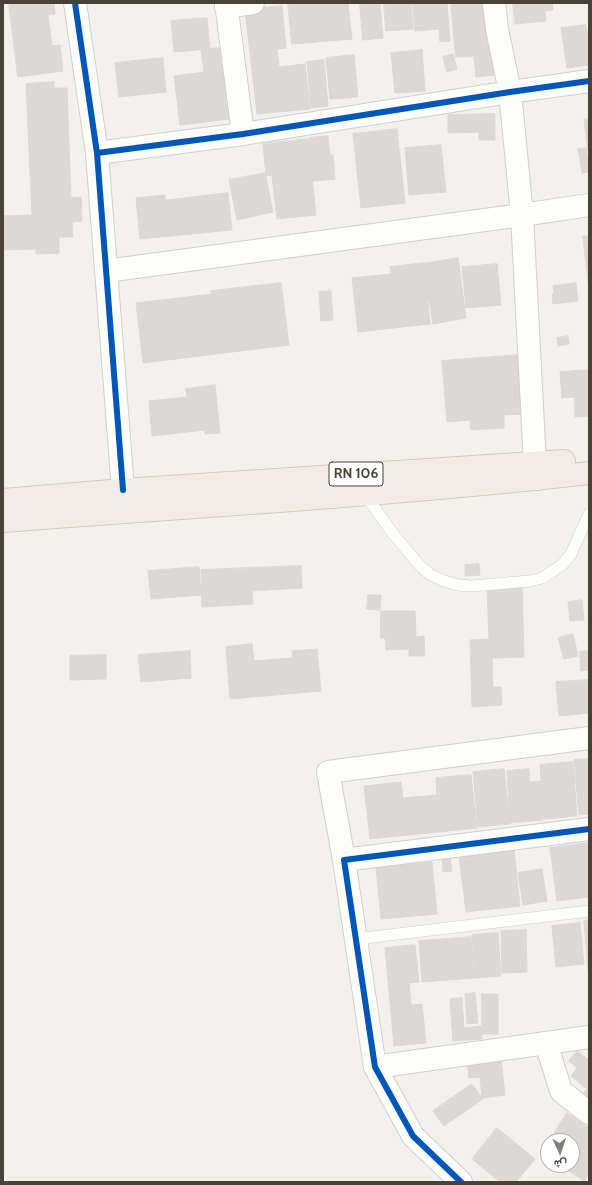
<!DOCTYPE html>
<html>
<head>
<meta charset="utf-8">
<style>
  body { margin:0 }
  #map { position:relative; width:592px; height:1185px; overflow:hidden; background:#f3f1ee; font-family:Cabin,Vazirmatn,sans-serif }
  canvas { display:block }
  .frame { position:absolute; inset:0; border:4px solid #49423a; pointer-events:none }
  .north { position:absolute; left:540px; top:1133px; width:40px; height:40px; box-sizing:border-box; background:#fff; border:1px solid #b6b3b0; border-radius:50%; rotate:177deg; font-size:11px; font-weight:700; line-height:16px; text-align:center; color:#49423a }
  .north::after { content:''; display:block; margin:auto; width:14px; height:18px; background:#847f79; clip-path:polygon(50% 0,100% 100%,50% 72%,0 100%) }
</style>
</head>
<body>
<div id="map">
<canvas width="592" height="1185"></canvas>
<div class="frame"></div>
<div class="north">ش</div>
</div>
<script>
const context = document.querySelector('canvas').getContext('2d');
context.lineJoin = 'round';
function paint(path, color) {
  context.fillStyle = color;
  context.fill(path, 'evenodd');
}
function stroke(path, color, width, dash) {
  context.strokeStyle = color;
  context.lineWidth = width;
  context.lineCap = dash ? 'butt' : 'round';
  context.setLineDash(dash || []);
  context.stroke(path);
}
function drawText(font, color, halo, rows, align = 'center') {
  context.font = font + ' Cabin,sans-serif';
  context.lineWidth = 3.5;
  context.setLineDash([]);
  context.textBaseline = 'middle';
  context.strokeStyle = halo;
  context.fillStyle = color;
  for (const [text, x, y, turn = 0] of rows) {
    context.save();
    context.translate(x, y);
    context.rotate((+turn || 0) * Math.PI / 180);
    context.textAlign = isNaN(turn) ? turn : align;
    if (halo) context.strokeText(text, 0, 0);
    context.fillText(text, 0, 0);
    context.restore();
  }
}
const building = new Path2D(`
  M9,3H54L55,14L48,15L52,46L60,45L63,71L18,77Z
  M288,3H348L352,39L292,44Z
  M360,3H380L383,38L363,40Z
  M384,3H411L413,29L386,31Z
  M413,3H447L450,41L440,42L439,29L415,31Z
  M451,3H487L494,75L476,77L474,56L456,57Z
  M513,3H552L553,10L545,11L546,21L515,24Z
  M282,6L286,48L277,49L279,67L305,64L310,109L257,114L245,10Z
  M207,18L210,49L174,52L171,21Z
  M586,25L587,32H589V65L567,68L561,28Z
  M219,48L229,119L180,125L174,76L204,72L201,50Z
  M422,50L425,91L395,93L391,53Z
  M453,54L457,69L447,72L443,57Z
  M354,55L358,97L330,99L326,58Z
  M163,58L166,92L119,97L115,63Z
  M324,60L328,106L311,108L307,62Z
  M54,82V88H67L71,198L81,197L82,221L72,222L73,237H59V253L36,254V249L3,250V259V216L32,215L26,84Z
  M495,114V140H479V132L448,133V115Z
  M589,119V159L584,120Z
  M397,129L405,203L361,208L353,134Z
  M328,136L330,155H333L335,179L313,181L309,138Z
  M308,139L316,215L277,219L272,175L266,176L263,144Z
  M441,145L446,192L409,195L405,148Z
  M586,148L589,172L582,173L578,149Z
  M265,173L273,212L237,220L229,180Z
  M228,193L232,230L140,239L136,198L165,195V200Z
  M583,236H589V289Z
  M458,258L466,318L433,324L423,264Z
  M424,263L430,324L358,332L352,278L391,274L390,267Z
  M497,264L501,305L466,308L462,267Z
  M281,283L289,345L143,363L136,303L212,294L211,291Z
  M576,283L578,301L553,304L552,294H554L553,286Z
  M331,291L333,320L321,321L319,292Z
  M568,336L569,344L558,346L557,338Z
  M519,355L524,414L504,415V428L471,430L470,420L447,422L442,361Z
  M589,370V416L575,417L574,397L562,398L560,372Z
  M215,385L220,433L205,434V430L152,436L149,401L187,397L186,389Z
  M479,564L480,575L465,576V565Z
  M301,566L302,588L252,591L253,604L202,607L201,570Z
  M199,567L201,595L151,599L148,571Z
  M522,586L524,657L492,658L493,687H501L502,705L472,707L470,640L489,639L487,587Z
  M368,595H381L380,610L367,609Z
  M582,600L584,620L570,621L568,602Z
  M381,611H415L416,637L424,636L425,656H409V649L386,650L385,638H381Z
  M573,634L578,656L564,659L558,638Z
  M252,644L254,661L293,658L292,651L317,649L321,691L230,699L226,647Z
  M190,651L191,678L141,682L138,655Z
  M580,651H589V670L581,671Z
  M106,655V679L70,680V656Z
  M589,680V713L559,716L556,682Z
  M589,759V814L579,815L574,760Z
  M573,762L577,816L544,819L540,765Z
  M504,769L510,824L478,827L473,772Z
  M529,769L530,782L541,781L543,820L510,823L507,771Z
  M471,775L477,828L370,839L364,786L401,782L403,798L437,795L436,778Z
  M589,843V897L557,901L550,848Z
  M514,850L520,906L466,912L459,855Z
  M450,857L452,871L443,872L442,858Z
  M432,862L437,914L381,919L376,867Z
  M542,869L547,901L523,905L518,873Z
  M589,920V970H588L584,921Z
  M580,923L584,964L556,967L552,926Z
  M526,930L527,972L502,973L501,931Z
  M498,933L501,976L475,978L472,935Z
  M471,937L474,978L422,982L419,941Z
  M415,945L419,982L409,983L411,1005L422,1004L426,1043L394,1046L385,948Z
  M475,993L478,1023L467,1024L465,994Z
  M482,994H498V1034H482Z
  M462,998L464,1028L481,1026L482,1039L453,1041L450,999Z
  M577,1051L589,1060V1099L583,1094L587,1089L571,1076L577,1068L569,1061Z
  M501,1057L505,1095L482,1098L480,1077L469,1078L467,1060Z
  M472,1084L483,1099L444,1126L433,1111Z
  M567,1113L589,1128V1174L584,1181L560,1165H572V1141H549Z
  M497,1128L535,1159L516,1182H500L472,1159Z
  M548,1143V1157L541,1153Z`);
paint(building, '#dbd8d5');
stroke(building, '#dbd8d4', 1);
const service = new Path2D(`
  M364,493L394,535L420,566L431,575L444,581L458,585L472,586L530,581L542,578L553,571L563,564L571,554L589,514
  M356,939L589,911`);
const minor = new Path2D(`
  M75,3L97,153L123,490
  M226,3L243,134
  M494,3L497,29L510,92L522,215L535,464L538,479
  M226,7L253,3
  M97,153L243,134L510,92L589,81
  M106,271L522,215L589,205
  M344,860L328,772L589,738
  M546,1043L561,1091L589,1113
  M375,1067L589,1037
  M461,1182L413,1136L375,1067L344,860L589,829`);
const primary = new Path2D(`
  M3,500L123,490L564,461
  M3,521C198,506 394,495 589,473`);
stroke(service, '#d1cfcc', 12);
stroke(minor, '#d1cfcc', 24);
stroke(primary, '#d4cbbd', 24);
stroke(service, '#fdfdfc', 11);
stroke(minor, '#fdfdfc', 22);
stroke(primary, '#f1ede6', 22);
stroke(new Path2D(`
  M75,3L97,153L123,490
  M97,153L243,134L510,92L589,81
  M461,1182L413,1136L375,1067L344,860L589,829`), '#0057b8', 6);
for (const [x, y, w] of [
  [356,474,54]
]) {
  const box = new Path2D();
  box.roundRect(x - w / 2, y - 12, w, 24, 3);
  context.fillStyle = '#fff';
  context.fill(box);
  stroke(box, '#49423a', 1);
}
drawText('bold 14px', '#49423a', null, [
  ["RN 106",356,474]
]);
</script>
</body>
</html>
